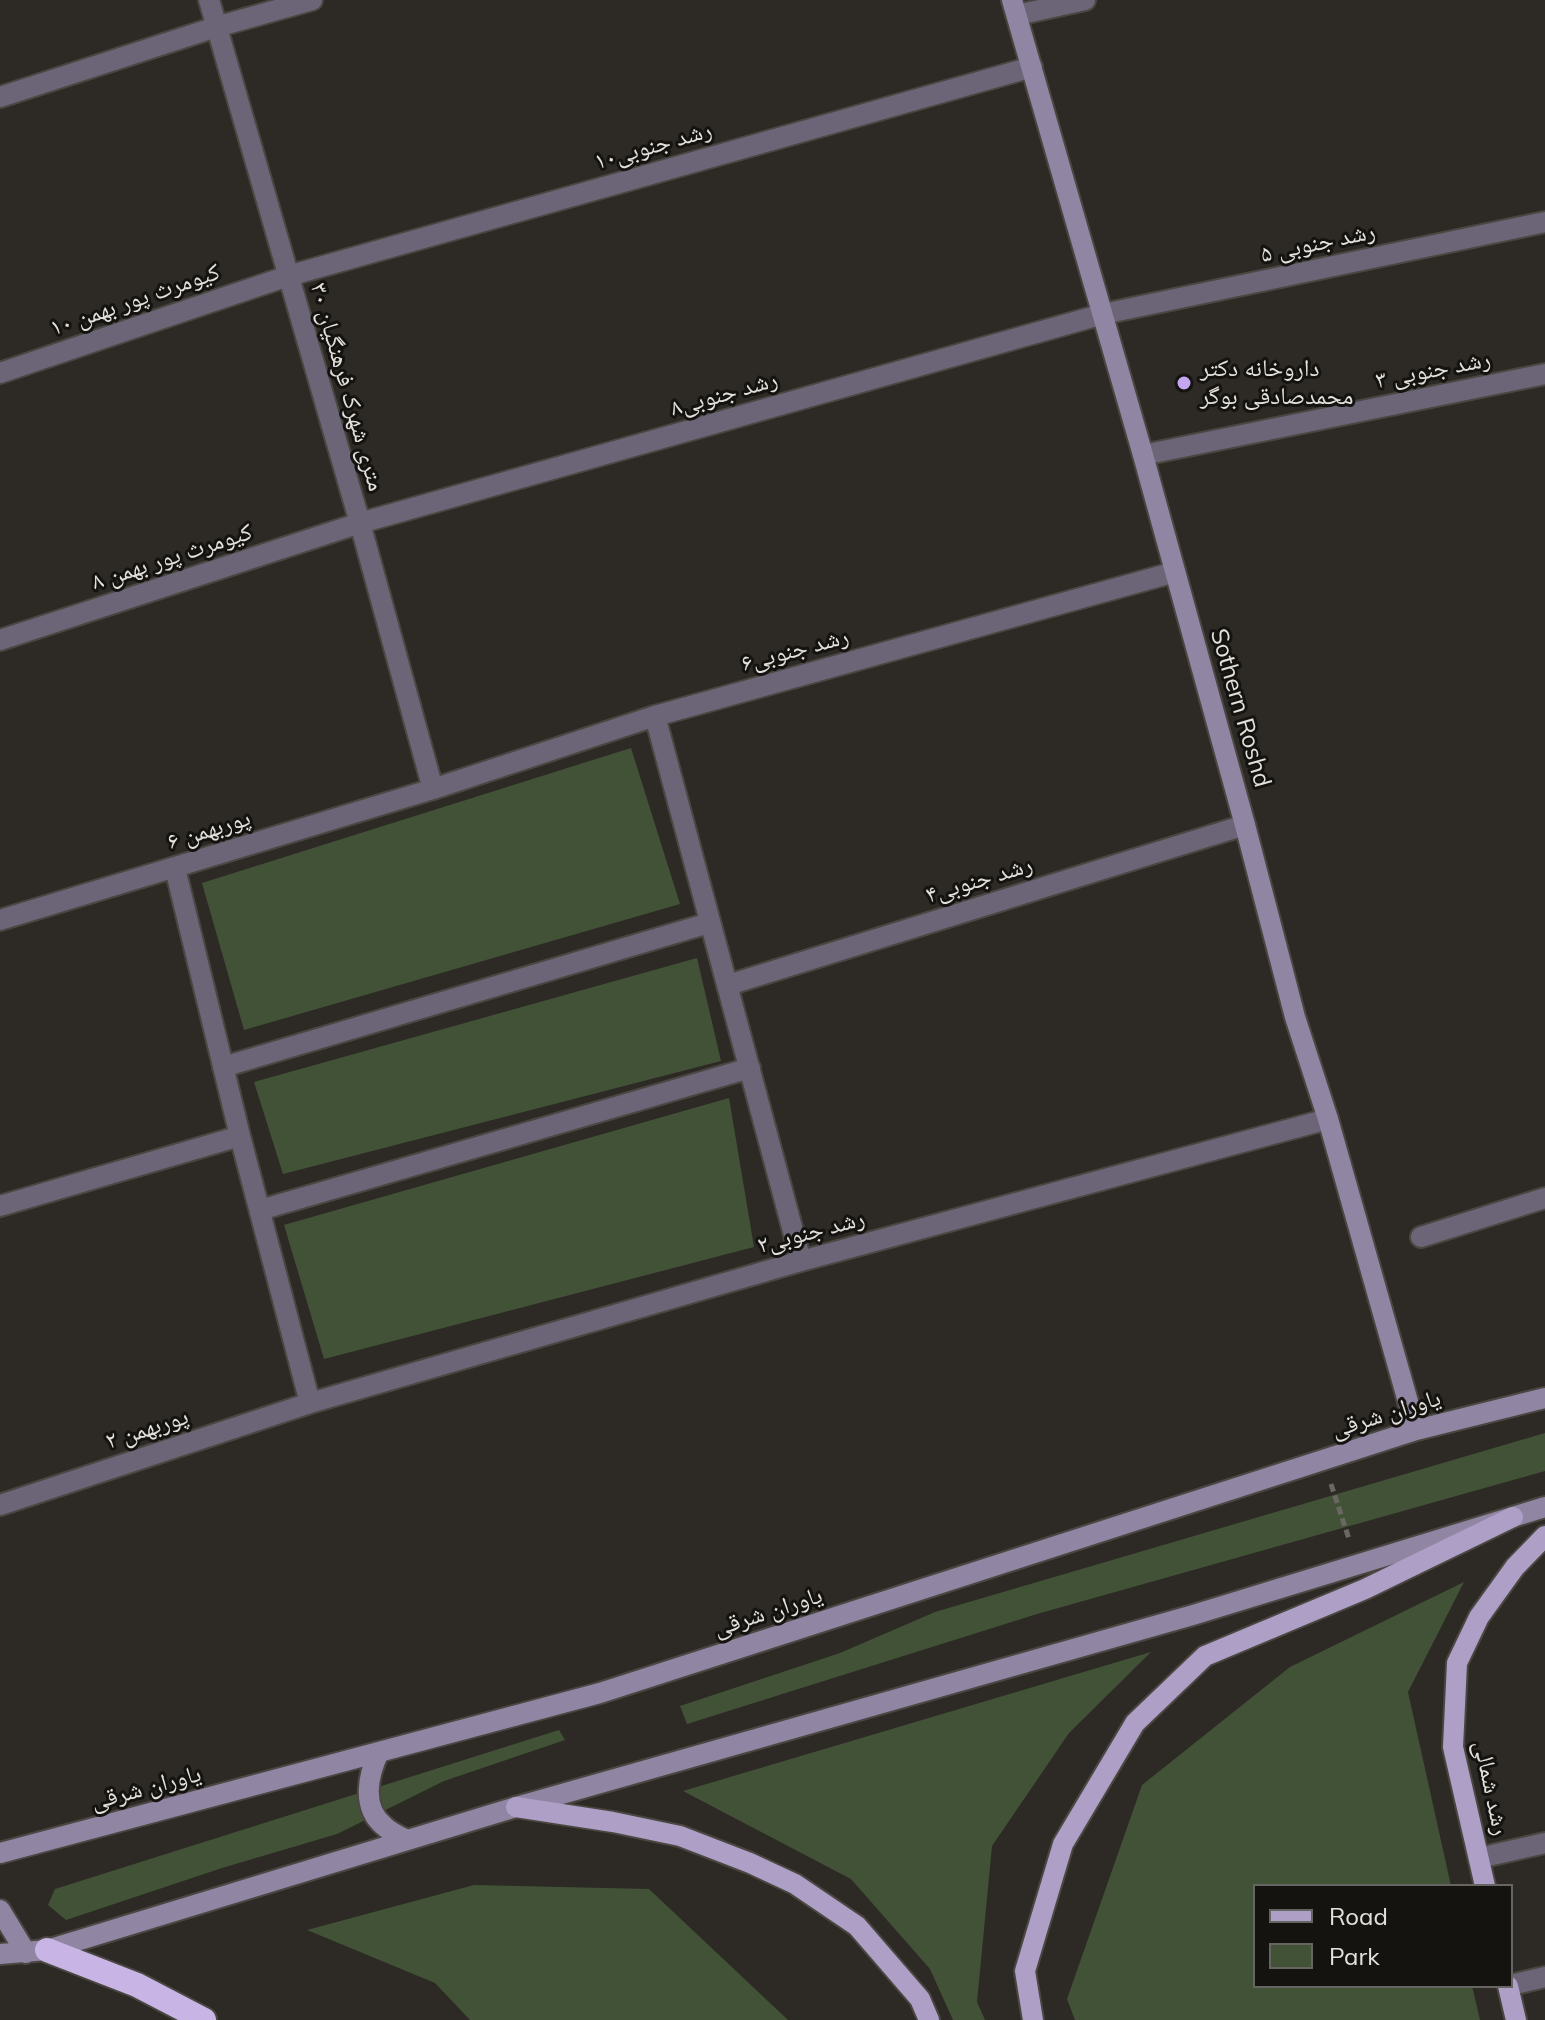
<!DOCTYPE html>
<html>
<head>
<meta charset="utf-8">
<style>
  body { margin:0 }
  #map { position:relative; width:1545px; height:2020px; overflow:hidden; background:#2d2a25; font-family:Mulish,sans-serif }
  canvas { display:block }
  .legend { position:absolute; left:1253px; top:1884px; width:260px; height:104px; box-sizing:border-box; background:#141310; border:2px solid #676562; margin:0; padding:10px 14px; list-style:none; font-size:24px; color:#e3e1dd }
  .legend li { display:flex; align-items:center; gap:16px; height:40px }
  .legend b { width:40px; border:2px solid #676562 }
</style>
</head>
<body>
<div id="map">
<canvas width="1545" height="2020"></canvas>
<ul class="legend">
<li><b style="height:10px;background:#ae9fc6"></b>Road</li>
<li><b style="height:22px;background:#425237"></b>Park</li>
</ul>
</div>
<script>
const context = document.querySelector('canvas').getContext('2d');
context.lineJoin = 'round';
function paint(path, color) {
  context.fillStyle = color;
  context.fill(path, 'evenodd');
}
function stroke(path, color, width, dash) {
  context.strokeStyle = color;
  context.lineWidth = width;
  context.lineCap = dash ? 'butt' : 'round';
  context.setLineDash(dash || []);
  context.stroke(path);
}
function drawText(font, color, halo, rows, align = 'center') {
  context.font = font + ' Mulish,"Noto Naskh Arabic",sans-serif';
  context.lineWidth = 6;
  context.setLineDash([]);
  context.textBaseline = 'middle';
  context.strokeStyle = halo;
  context.fillStyle = color;
  for (const [text, x, y, turn = 0] of rows) {
    context.save();
    context.translate(x, y);
    context.rotate((+turn || 0) * Math.PI / 180);
    context.textAlign = isNaN(turn) ? turn : align;
    if (halo) context.strokeText(text, 0, 0);
    context.fillText(text, 0, 0);
    context.restore();
  }
}
paint(new Path2D(`
  M631,748L680,904L244,1030L202,883Z
  M697,958L721,1061L283,1174L254,1082Z
  M729,1098L754,1247L324,1359L284,1225Z
  M1545,1433V1471L1037,1614L687,1724L680,1706L840,1653L935,1612Z
  M1464,1582L1408,1692L1451,1886H1255V1986H1472L1480,2020H1075L1067,1999L1142,1785L1290,1667Z
  M1151,1652L1069,1733L992,1846L977,2002L985,2020H953L930,1969L851,1879L683,1791Z
  M559,1730L565,1740L444,1781L337,1834L222,1868L66,1920L48,1905L55,1889Z
  M474,1885L649,1889L788,2020H470L435,1983L307,1930Z`), '#425237');
const street = new Path2D(`
  M209,0L360,523L433,789
  M1017,15L1085,0
  M0,97L216,27L312,0
  M0,373L288,276L1032,67
  M1143,455L1545,374
  M0,640L360,523L1103,314L1545,222
  M655,716L801,1261
  M175,868L240,1136L310,1403
  M0,920L433,789L655,716L1175,572
  M728,985L1245,825
  M223,1067L709,923
  M0,1206L240,1136
  M260,1210L750,1068
  M1421,1237L1545,1198
  M0,1505L310,1403L801,1261L1328,1119
  M1479,1858L1545,1843
  M1511,1985L1545,1977`);
const secondary = new Path2D(`
  M1012,0L1143,455L1245,825L1295,1017L1328,1119L1416,1430
  M379,1752C368,1775 361,1807 384,1826C390,1832 399,1836 407,1840
  M0,1853L600,1693L1416,1430L1545,1398
  M0,1910L26,1953
  M0,1954L47,1950L516,1807L1193,1615L1545,1507`);
const primary = new Path2D(`
  M516,1807L613,1822L680,1836L750,1863L795,1884L857,1926L920,1999L929,2020
  M1485,1886L1453,1747L1457,1663L1479,1617L1515,1567L1545,1536
  M1508,1986L1516,2020
  M1033,2020L1025,1971L1063,1844L1135,1723L1205,1656L1365,1589L1513,1517`);
const highway = new Path2D(`
  M47,1950L137,1985L204,2020`);
stroke(street, '#4a4742', 24);
stroke(secondary, '#4a4742', 24);
stroke(primary, '#4a4742', 24);
stroke(highway, '#4a4742', 28);
stroke(new Path2D(`
  M1331,1484L1349,1539`), '#6a6762', 5, [8, 4]);
stroke(street, '#6c6578', 20);
stroke(secondary, '#9185a4', 20);
stroke(primary, '#ae9fc6', 20);
stroke(highway, '#c8b5e5', 24);
for (const [x, y, r, color] of [
  [1184,383,8,"#c3a7f2"]
]) {
  const dot = new Path2D();
  dot.arc(x, y, r, 0, 2 * Math.PI);
  context.fillStyle = color;
  context.fill(dot);
  stroke(dot, '#141310', 3);
}
drawText('24px', '#e3e1dd', '#141310', [
  ["رشد جنوبی۱۰",653,146,-16],
  ["رشد جنوبی ۵",1318,243,-12],
  ["کیومرث پور بهمن ۱۰",135,300,-19],
  ["رشد جنوبی ۳",1433,370,-11],
  ["۳۰ متری شهرک فرهنگیان",347,387,74],
  ["رشد جنوبی۸",724,394,-16],
  ["کیومرث پور بهمن ۸",172,557,-18],
  ["رشد جنوبی۶",795,650,-15],
  ["Sothern Roshd",1240,708,74],
  ["پوربهمن ۶",209,830,-17],
  ["رشد جنوبی۴",979,880,-17],
  ["رشد جنوبی۲",811,1232,-15],
  ["یاوران شرقی",1386,1414,-17],
  ["پوربهمن ۲",147,1429,-18],
  ["یاوران شرقی",768,1612,-18],
  ["یاوران شرقی",146,1788,-15],
  ["رشد شمالی",1491,1788,78]
]);
drawText('24px', '#e3e1dd', '#141310', [
  ["داروخانه دکتر",1200,369],
  ["محمدصادقی بوگر",1200,397]
], 'left');
</script>
</body>
</html>
